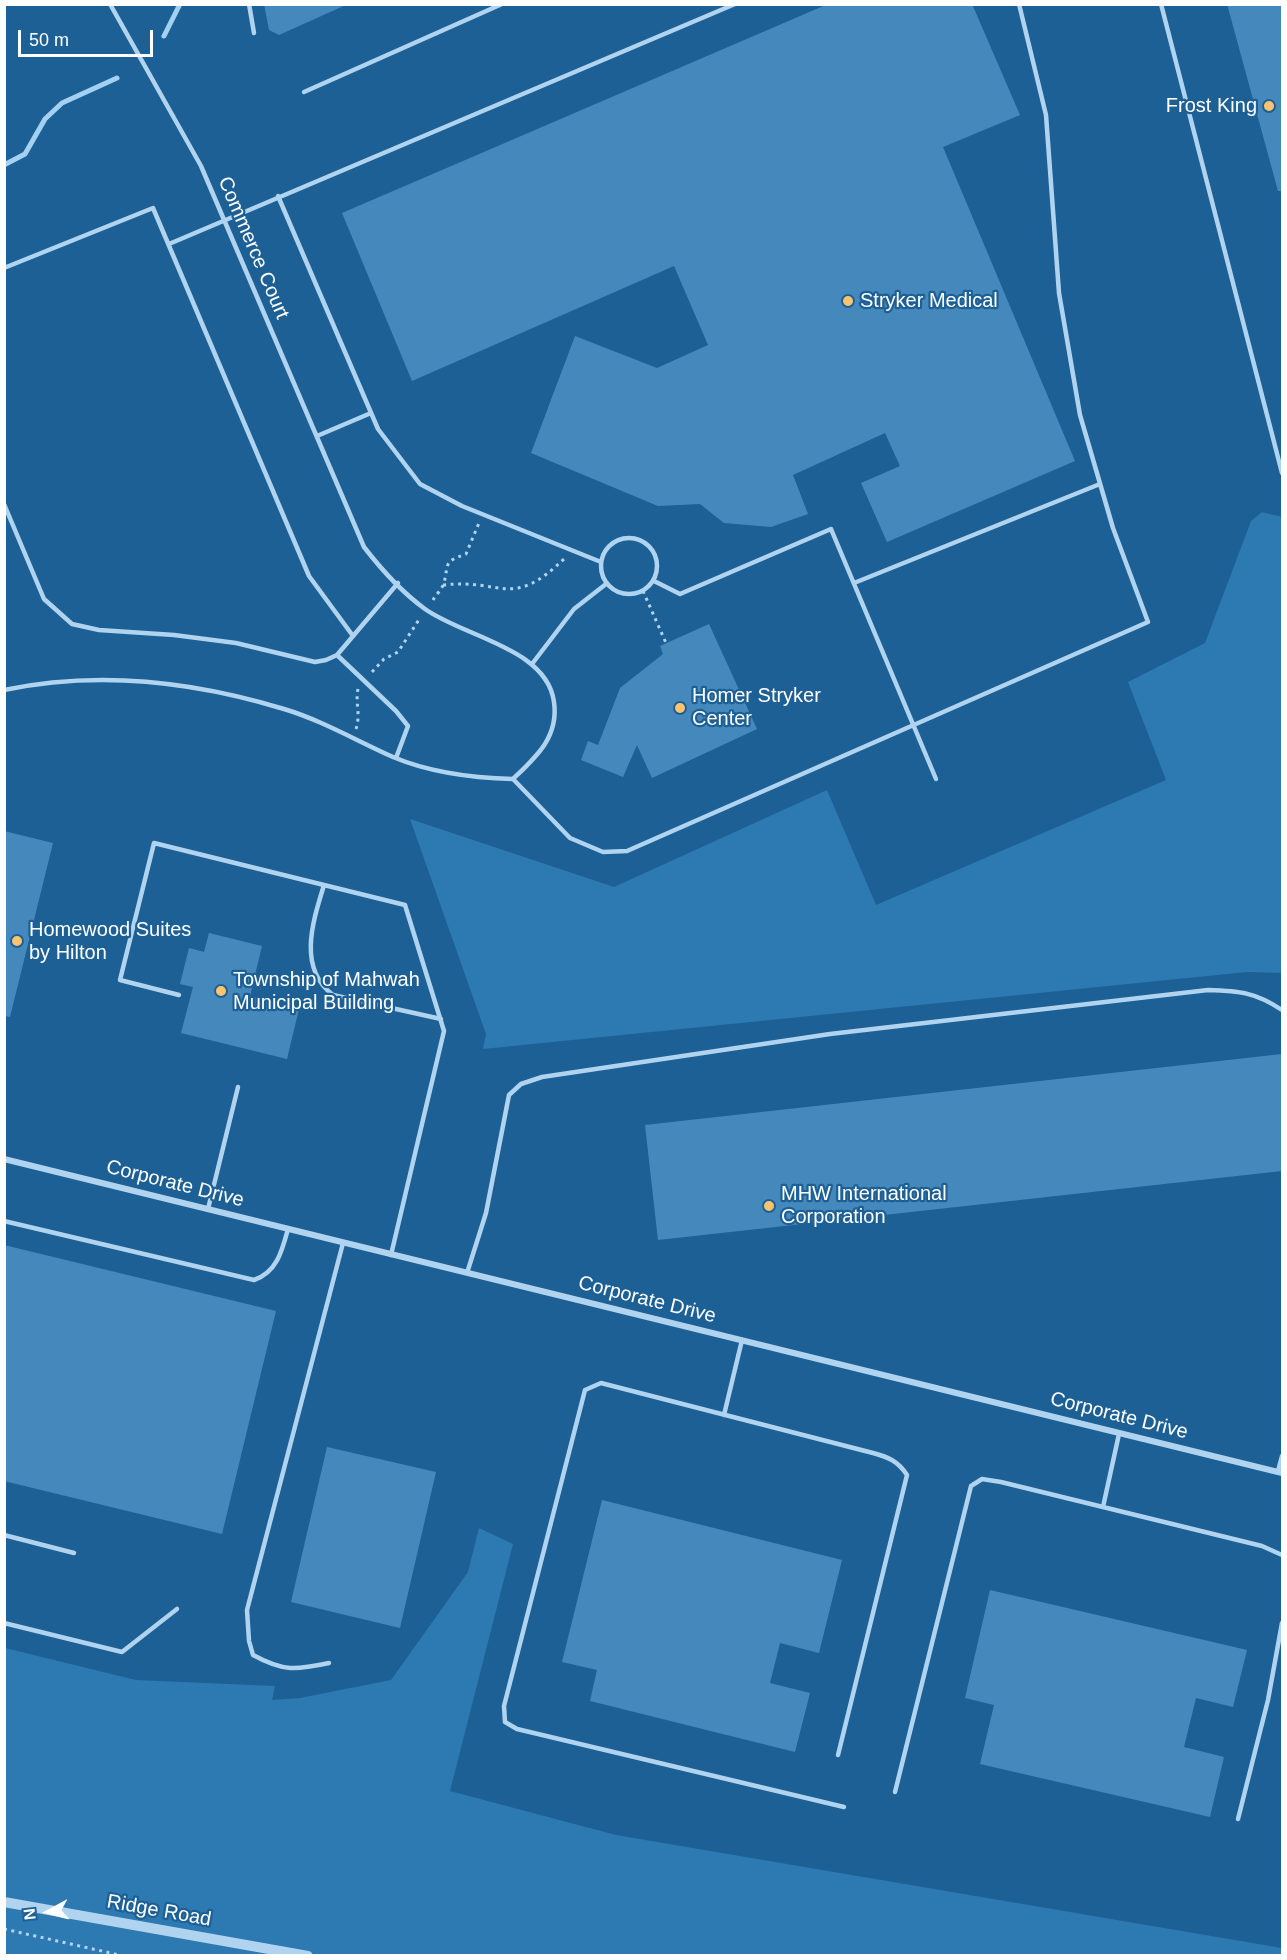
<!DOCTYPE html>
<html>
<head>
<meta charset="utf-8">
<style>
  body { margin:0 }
  #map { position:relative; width:1287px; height:1960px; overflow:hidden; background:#1d6095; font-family:Arial,sans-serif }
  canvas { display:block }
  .frame { position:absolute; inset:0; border:6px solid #fff; pointer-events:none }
  .north { position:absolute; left:18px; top:1882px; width:60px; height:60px; -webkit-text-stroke:4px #1d6095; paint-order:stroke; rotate:263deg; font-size:16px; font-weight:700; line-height:24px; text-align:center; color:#fff }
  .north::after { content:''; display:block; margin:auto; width:21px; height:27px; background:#fff; clip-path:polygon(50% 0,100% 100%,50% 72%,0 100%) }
  .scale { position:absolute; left:18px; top:30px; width:135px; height:27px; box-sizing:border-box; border:3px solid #fff; border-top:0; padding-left:8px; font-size:18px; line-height:21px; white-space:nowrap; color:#fff; -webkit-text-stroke:4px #1d6095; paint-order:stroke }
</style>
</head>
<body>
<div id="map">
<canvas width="1287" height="1960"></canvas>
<div class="frame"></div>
<div class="north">N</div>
<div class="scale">50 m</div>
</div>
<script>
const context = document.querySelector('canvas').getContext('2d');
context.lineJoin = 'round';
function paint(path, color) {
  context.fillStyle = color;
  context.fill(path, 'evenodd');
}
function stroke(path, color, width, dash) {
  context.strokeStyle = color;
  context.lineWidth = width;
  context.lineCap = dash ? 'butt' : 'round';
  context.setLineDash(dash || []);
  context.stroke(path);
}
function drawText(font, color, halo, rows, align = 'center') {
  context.font = font + ' Arial,sans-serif';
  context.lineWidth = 4.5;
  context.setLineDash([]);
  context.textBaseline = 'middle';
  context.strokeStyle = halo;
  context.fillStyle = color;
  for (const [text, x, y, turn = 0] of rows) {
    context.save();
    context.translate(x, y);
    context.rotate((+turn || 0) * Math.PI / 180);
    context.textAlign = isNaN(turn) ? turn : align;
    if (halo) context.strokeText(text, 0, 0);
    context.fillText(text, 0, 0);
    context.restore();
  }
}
paint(new Path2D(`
  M1262,512L1282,517V973L1247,972L483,1049L486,1034L410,819L614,887L827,790L876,905L1166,780L1128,682L1205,643L1251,521Z
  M479,1528L513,1544L450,1791L616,1835L1282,1948V1956H328L297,1951L296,1956H5V1648L136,1680L275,1686L272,1700L300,1698L391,1680L468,1572Z`), '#2d79b1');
stroke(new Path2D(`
  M164,36L180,4
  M4,165L25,154L45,119L62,103L117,78`), '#a4d1f1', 5);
paint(new Path2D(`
  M264,4H348L279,35L269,30Z
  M828,4H972L1020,115L943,147L1075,461L887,542L861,483L900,466L885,433L793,475L808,514L771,527L724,523L700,504L658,506L531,453L575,336L657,368L708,345L674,266L412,381L342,213Z
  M1227,4H1282V191H1278Z
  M709,624L757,729L652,778L637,745L623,777L581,760L588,741L598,745L620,688L663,654L660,646Z
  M4,831L53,843L10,1017L4,1016Z
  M209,933L262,946L250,996L299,1009L287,1059L181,1033L193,987L180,984L189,948L204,952Z
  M1282,1054V1171L658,1240L645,1125Z
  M4,1245L276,1311L222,1534L4,1481Z
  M327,1447L436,1472L400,1628L291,1602Z
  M602,1500L842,1560L819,1653L780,1643L770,1683L810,1693L795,1752L590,1701L597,1670L562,1662Z
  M990,1590L1247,1650L1233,1707L1196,1698L1184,1747L1224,1757L1210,1817L980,1764L994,1705L965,1698Z`), '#4589bc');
stroke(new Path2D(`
  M443,585C504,578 510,611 565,558
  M643,591L666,643
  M433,600C436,595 442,589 444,583C449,563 443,562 466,554L479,523
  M372,672L384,659L398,652L420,618
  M356,729C361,714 355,703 358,689
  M4,1929L124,1956`), '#b0d4ef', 3, [3, 4.5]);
stroke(new Path2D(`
  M249,4L254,33
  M1161,4L1282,473
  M304,92L502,4
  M278,196L378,429L420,484L462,506L601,562
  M169,244L735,4
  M4,268L153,208L309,576L353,636
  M317,436L371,413
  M4,504L44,599L72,624L99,630L174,635L236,643L315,662L326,660L337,655L398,583
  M601 566a28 28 0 1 1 56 0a28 28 0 1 1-56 0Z
  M654,581L680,594L831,529L936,779
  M854,583L1100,484
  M337,655L396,711L408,726L396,758
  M532,664L574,609L606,584
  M4,690C99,670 192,681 284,709C321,720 357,741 393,757C431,773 472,778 513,779C536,757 559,737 554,702C547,648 464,637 425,609C403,593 381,569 364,547L201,166L110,4
  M513,779L570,838L603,852L627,851L1148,622L1113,528L1080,415L1059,293L1046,115L1019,4
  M324,885C313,921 297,968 333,995L441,1019
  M179,995L120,980L154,843L405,905L444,1031L391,1255
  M208,1209L238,1087
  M4,1221L254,1280C277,1272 282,1251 288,1229
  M467,1273L486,1213L509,1095L521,1084L542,1077L830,1034L1208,990C1239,991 1255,992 1282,1010
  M724,1415L742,1340
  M1278,1471L1282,1456
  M1103,1507L1119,1434
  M4,1535L74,1553
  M4,1623L122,1652L177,1609
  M329,1663C296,1670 284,1672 253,1655L249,1641L247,1610L343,1243
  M838,1755L907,1475C898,1461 888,1457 873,1453L601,1383L585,1390L504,1706L505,1722L517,1729L844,1807
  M895,1792L971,1486L982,1479L1001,1482L1262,1546L1282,1555
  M1238,1819L1268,1700L1282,1623`), '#b0d4ef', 4.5);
stroke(new Path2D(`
  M4,1159L1282,1473`), '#b0d4ef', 6);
stroke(new Path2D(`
  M4,1902L308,1956`), '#b0d4ef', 10);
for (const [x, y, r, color] of [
  [1269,106,6,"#fec36f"],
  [848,301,6,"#fec36f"],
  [680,708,6,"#fec36f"],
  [17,941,6,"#fec36f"],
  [221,991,6,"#fec36f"],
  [769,1206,6,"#fec36f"]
]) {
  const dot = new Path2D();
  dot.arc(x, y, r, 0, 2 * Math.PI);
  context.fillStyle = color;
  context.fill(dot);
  stroke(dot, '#1d6095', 2);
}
drawText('20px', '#fff', '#1d6095', [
  ["Frost King",1257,106,"right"],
  ["Stryker Medical",860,301],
  ["Homer Stryker",692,696],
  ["Center",692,719],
  ["Homewood Suites",29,930],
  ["by Hilton",29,953],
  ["Township of Mahwah",233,980],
  ["Municipal Building",233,1003],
  ["MHW International",781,1194],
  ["Corporation",781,1217]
], 'left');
drawText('20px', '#fff', '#1d6095', [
  ["Commerce Court",253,248,67],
  ["Corporate Drive",175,1184,14],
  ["Corporate Drive",647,1300,14],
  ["Corporate Drive",1119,1416,14],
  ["Ridge Road",159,1911,10]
]);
</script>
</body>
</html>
